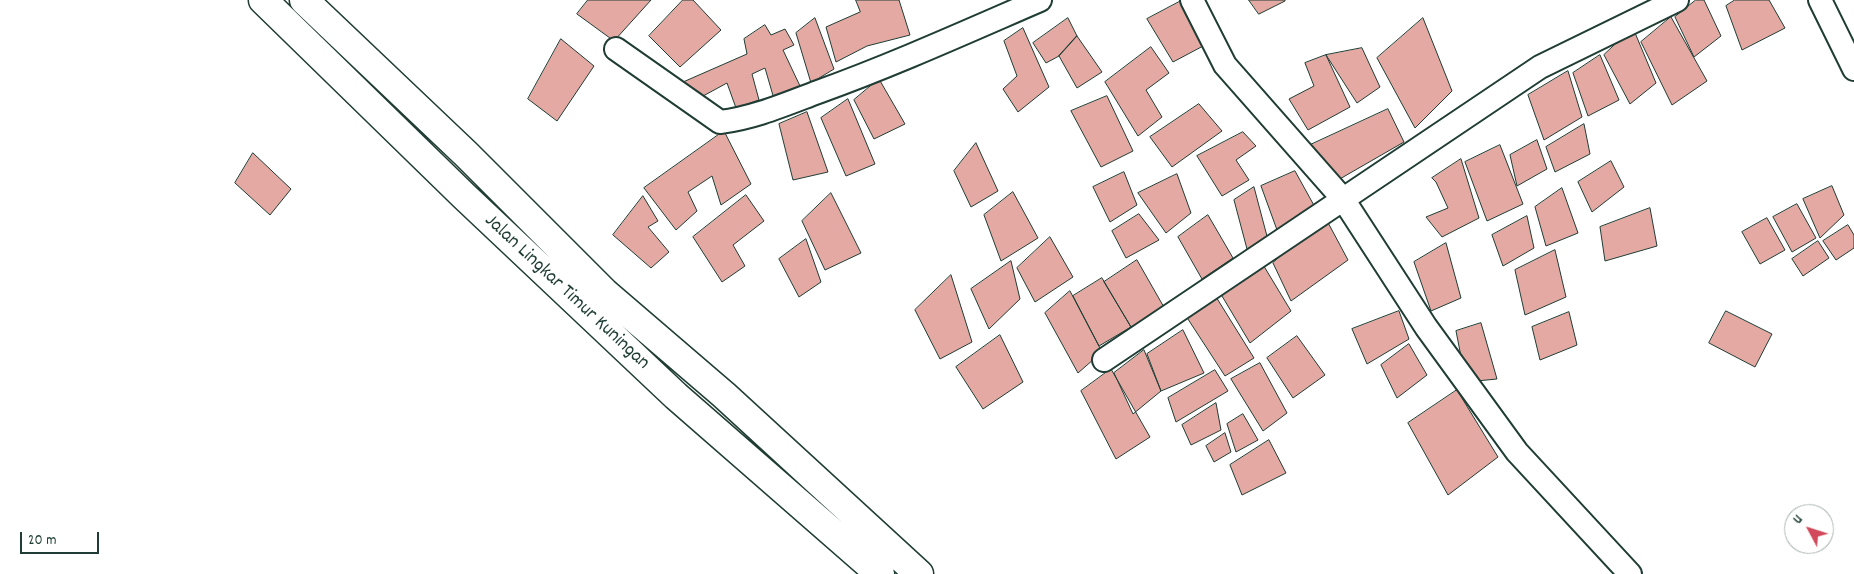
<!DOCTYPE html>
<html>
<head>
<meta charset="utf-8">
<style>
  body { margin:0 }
  #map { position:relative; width:1854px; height:574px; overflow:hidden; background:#fff; font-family:Dekko,sans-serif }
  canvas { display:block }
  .north { position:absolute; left:1784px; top:504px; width:50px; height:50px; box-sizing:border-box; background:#fff; border:1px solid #a5b1ae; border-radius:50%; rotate:310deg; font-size:14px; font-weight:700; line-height:20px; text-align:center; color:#1f3d34 }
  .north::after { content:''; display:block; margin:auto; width:18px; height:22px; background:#d1495b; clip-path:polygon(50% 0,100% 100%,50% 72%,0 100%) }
  .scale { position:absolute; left:20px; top:532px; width:79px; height:22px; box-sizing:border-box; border:2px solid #1f3d34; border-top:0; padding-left:6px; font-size:15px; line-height:18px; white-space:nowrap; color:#1f3d34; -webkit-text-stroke:4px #fff; paint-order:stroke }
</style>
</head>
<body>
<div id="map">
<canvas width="1854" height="574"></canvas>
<div class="north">U</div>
<div class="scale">20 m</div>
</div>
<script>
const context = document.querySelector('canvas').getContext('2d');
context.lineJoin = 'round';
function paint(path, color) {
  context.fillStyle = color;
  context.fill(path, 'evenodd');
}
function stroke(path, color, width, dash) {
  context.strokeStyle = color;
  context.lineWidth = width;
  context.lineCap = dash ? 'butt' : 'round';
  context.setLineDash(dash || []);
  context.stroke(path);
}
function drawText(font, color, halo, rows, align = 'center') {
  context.font = font + ' Dekko,sans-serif';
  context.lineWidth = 4.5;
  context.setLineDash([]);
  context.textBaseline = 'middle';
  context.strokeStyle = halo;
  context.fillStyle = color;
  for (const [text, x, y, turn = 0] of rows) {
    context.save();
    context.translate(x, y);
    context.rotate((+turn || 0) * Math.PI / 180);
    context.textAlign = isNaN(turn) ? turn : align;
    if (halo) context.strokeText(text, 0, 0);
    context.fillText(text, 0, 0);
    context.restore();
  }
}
const building = new Path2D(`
  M588,0H651L614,41L577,14Z
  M683,0H693L721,30L680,67L649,36Z
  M856,0H899L910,35L867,46L836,62L826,27L860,12Z
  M1249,0H1285V1L1259,14Z
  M1696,0H1704L1721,36L1694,57L1675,17Z
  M1735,0H1769L1785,28L1742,50L1726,6Z
  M1181,1L1205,45L1173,62L1147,19Z
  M1671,17L1707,81L1672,105L1641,42Z
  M815,18L834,69L811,83L796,33Z
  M1068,18L1077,36L1059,56L1046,63L1033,43Z
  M1423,18L1452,91L1415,128L1377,58Z
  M765,25L771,35L785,29L794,45L783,50L800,86L774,99L765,68L752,74L759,100L736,108L727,83L692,102L683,82L747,54L744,39Z
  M1023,28L1049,87L1018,112L1003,89L1017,76L1004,41Z
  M1633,28L1656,83L1630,104L1604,55Z
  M1077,36L1102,72L1077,88L1059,56Z
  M561,39L594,66L557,121L528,99Z
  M1151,47L1169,73L1146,90L1162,117L1138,136L1105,82Z
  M1362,48L1380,87L1357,103L1326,55Z
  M1326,55L1350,107L1308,130L1289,99L1314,86L1305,63Z
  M1600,55L1619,100L1588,116L1573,73Z
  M1568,71L1582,117L1544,140L1528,95Z
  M879,79L905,124L874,139L854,100Z
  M1107,96L1133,151L1101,167L1071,111Z
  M848,99L875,164L846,176L821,118Z
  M1199,104L1222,131L1172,167L1150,137Z
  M1388,109L1404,142L1338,180L1308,146Z
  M807,112L828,172L793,180L779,124Z
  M1584,124L1590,154L1555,172L1546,147Z
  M724,131L751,184L721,205L712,176L688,192L697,211L676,230L644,188Z
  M1243,132L1256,146L1236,160L1249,180L1222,196L1197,156Z
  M1537,140L1547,169L1517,186L1510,155Z
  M976,143L998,191L971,207L954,171Z
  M1500,145L1523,204L1487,221L1465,162Z
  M253,153L291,189L270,215L235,183Z
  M1461,159L1479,218L1442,237L1426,217L1448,208L1436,182L1432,178Z
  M1611,161L1624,187L1592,212L1578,182Z
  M1295,171L1316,209L1277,230L1261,186Z
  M1124,172L1137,205L1110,222L1093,187Z
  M1177,174L1191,213L1166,233L1138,193Z
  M1832,186L1844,215L1820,238L1803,199Z
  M1254,187L1268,240L1247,249L1234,200Z
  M1562,188L1578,233L1546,246L1535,207Z
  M1013,192L1038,238L1001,261L984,215Z
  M831,193L861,253L825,270L802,221Z
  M746,195L764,221L733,245L745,266L722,282L693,237Z
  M643,196L658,221L648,227L669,252L651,268L613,235Z
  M1797,204L1816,238L1792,252L1773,217Z
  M1650,208L1657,246L1605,261L1600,227Z
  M1139,214L1159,240L1126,258L1112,231Z
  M1208,215L1233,258L1202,279L1178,237Z
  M1527,216L1534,248L1503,266L1492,235Z
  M1325,217L1348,260L1291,301L1273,263Z
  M1767,218L1785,250L1760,264L1742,232Z
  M1848,225L1854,235V248L1836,260L1823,241Z
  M1050,237L1073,277L1035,302L1017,268Z
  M806,239L821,282L799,297L779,259Z
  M1818,241L1829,258L1803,276L1792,259Z
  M1446,243L1461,298L1431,311L1414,262Z
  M1555,250L1566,297L1525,315L1515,270Z
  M1137,260L1165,309L1134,332L1104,282Z
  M1011,261L1020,299L989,329L971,289Z
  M1262,263L1291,311L1250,343L1222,296Z
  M951,275L972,342L940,359L915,310Z
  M1102,278L1131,327L1099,346L1073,296Z
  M1070,291L1102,352L1078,373L1045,313Z
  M1213,292L1254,358L1225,376L1184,313Z
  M1399,311L1409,339L1367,364L1352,329Z
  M1726,311L1772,334L1755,367L1709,343Z
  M1569,312L1577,345L1540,360L1532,327Z
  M1481,323L1497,379L1466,382L1456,331Z
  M1183,330L1204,373L1161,391L1147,354Z
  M1000,335L1023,382L983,409L956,367Z
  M1297,336L1325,375L1293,398L1267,358Z
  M1409,344L1427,375L1397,398L1381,365Z
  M1144,350L1161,391L1133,414L1114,373Z
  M1260,363L1287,413L1263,431L1231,379Z
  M1111,369L1150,437L1116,459L1081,391Z
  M1215,370L1228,391L1176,422L1168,398Z
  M1457,390L1498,457L1448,495L1408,423Z
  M1216,403L1221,430L1191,445L1182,425Z
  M1243,414L1258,440L1236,452L1227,424Z
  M1225,433L1231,452L1214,462L1206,446Z
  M1269,440L1286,473L1242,495L1230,465Z`);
paint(building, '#e4a9a3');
stroke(building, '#1f3d34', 1);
const minor = new Path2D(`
  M1192,0L1225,65L1343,199L1426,327L1517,452L1630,574
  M1820,0L1854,69
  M616,49L720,122C754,118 786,104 818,92C893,65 966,32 1040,0
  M1104,360L1540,67L1677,0`);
const secondary = new Path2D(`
  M263,0L464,196L676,396L880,574
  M304,0L466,154L604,292L724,395L919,574`);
stroke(minor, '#1f3d34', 26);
stroke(secondary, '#1f3d34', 31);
stroke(minor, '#fff', 22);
stroke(secondary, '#fff', 28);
drawText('20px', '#1f3d34', '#fff', [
  ["Jalan Lingkar Timur Kuningan",566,293,43]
]);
</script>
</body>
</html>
